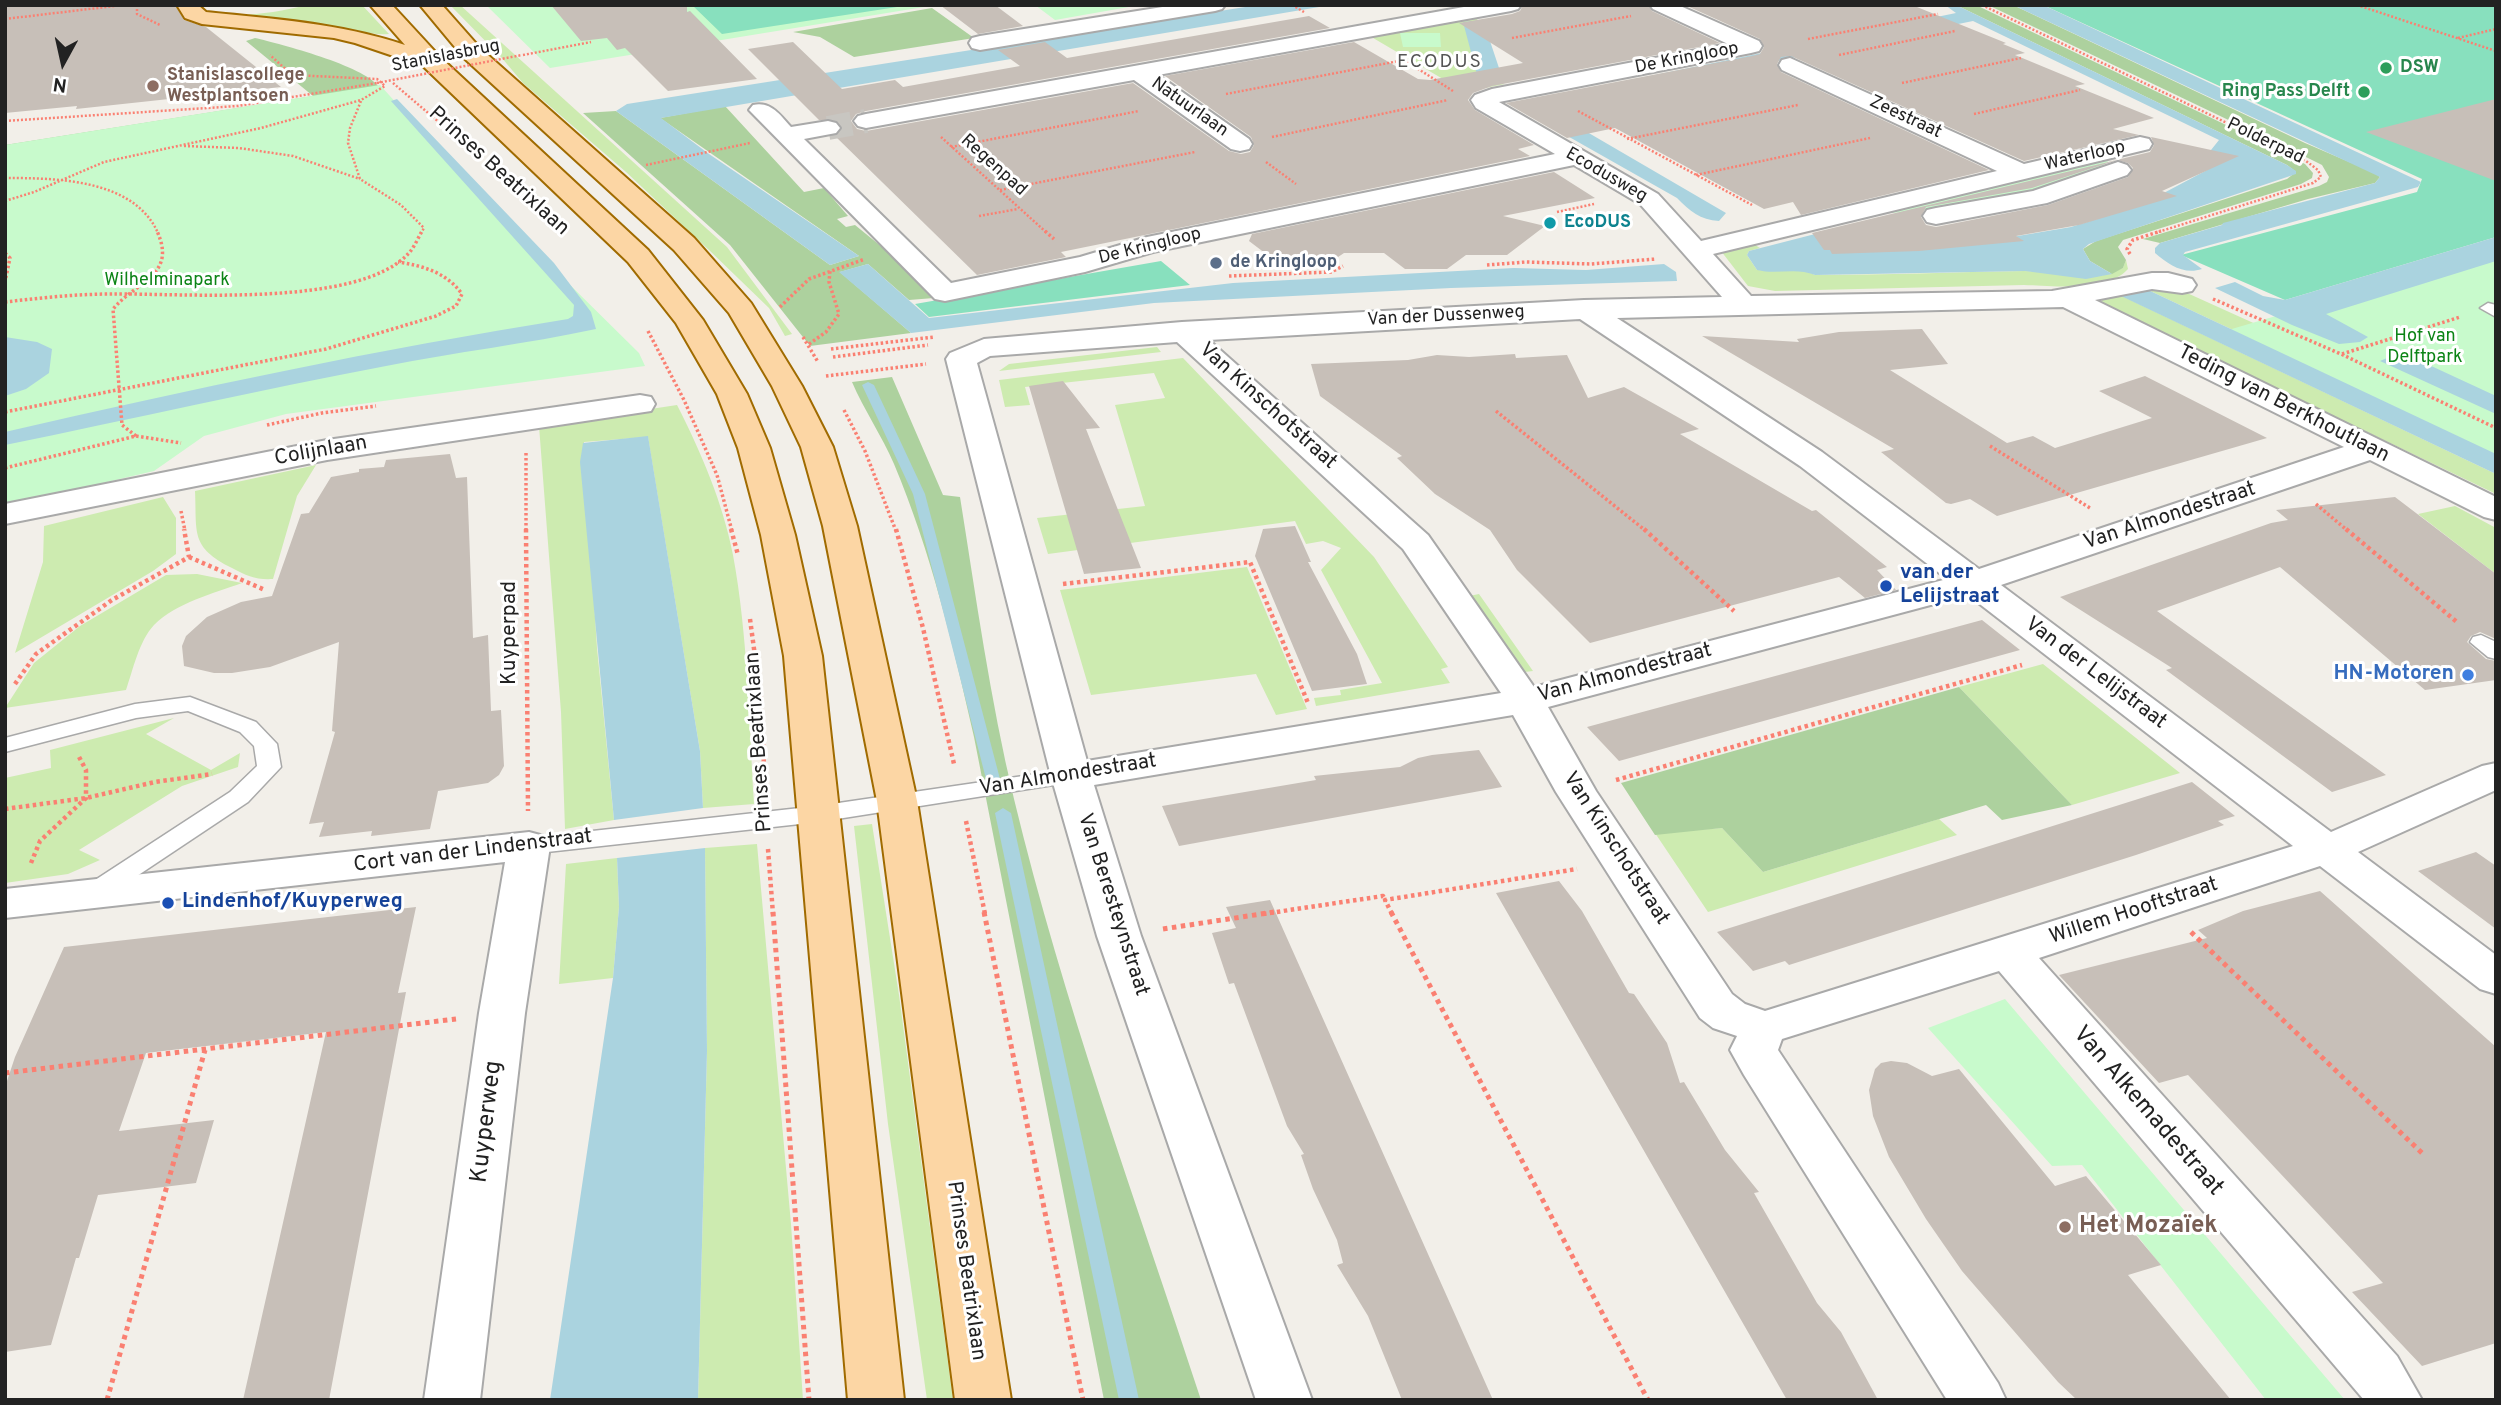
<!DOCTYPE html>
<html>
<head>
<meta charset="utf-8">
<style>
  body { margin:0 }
  #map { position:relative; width:2501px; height:1405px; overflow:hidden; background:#f2efe9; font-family:Overpass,sans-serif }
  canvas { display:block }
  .frame { position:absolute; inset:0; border:7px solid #222; pointer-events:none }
  .north { position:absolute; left:28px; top:28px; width:70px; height:70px; -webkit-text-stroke:5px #fff; paint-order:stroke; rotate:188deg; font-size:19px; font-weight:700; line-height:28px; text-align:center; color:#222 }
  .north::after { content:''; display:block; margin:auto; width:24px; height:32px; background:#222; clip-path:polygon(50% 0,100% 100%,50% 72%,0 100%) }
</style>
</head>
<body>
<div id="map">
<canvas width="2501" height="1405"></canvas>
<div class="frame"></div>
<div class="north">N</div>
</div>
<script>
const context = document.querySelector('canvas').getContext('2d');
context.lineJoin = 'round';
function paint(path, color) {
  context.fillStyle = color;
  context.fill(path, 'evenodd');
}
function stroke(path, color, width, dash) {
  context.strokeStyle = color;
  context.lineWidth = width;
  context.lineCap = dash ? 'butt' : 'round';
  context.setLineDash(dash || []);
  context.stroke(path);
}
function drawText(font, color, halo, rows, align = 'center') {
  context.font = font + ' Overpass,sans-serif';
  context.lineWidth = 6;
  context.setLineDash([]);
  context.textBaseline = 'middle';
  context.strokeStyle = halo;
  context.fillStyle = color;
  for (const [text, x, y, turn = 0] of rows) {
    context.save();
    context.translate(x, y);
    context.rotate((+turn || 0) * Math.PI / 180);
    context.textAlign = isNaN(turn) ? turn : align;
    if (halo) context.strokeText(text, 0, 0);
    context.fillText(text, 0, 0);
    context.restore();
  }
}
paint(new Path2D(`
  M307,5H362L389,34C371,36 353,28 336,27C290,23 246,20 200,14L204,11C238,19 274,13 307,5Z
  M450,5H460L727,247L792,334L785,336L769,308L709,250L626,172L523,83L501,57Z
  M1476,15L1495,82L1505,84L1465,92L1368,35Z
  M1752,243L1760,248L1749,251L1747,255L1757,270L1806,271L1815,275C1885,275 1954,272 2024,271C2062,271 2087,286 2123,268L2126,260L2128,269C2108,292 2051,286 2024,285L1775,291L1748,286L1721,251Z
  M2140,285L2176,288L2280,335L2496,454L2146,289L2122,296L2496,474V494L2107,307L2102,302V296Z
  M1157,347L1161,352L999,371L1009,364Z
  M1183,358L1374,557L1448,667L1441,669L1450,683L1316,706L1314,698L1341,695L1340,690L1382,683L1321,570L1341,548L1323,541L1306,544L1295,521L1048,554L1037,518L1145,506L1115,405L1165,398L1154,373L1025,387L1030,405L1005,407L999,380Z
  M677,405C701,452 723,503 733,555C748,636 749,721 754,804L703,808L700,751L648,437L584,442L597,648L614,820L565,829L561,712L539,426Z
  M316,465L297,496L273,579C256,580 247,576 232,568C190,547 197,533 195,491Z
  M163,497L176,518V554L153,571L15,653L43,562L44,526Z
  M2455,506L2496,528V574L2418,514Z
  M1247,567L1307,709L1276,715L1256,674L1091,695L1060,590Z
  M197,574L242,583C214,593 176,603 154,625C139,641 133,670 126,690L5,708L34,663L80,626L166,575Z
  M1479,594L1533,671L1517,673L1464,597Z
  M2043,664L2180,773L2072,805L1959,687Z
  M174,718L146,734L211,770L240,753L238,767L182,786L79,850L100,860L68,874L5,883V778L51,768L50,750Z
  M1939,819L1957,835L1708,912L1655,833L1722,828L1763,872Z
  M872,824L899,995L953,1400H927L888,1124L854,826Z
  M757,844L791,1224L803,1400H698L707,1051L705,848Z
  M617,858L619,907L613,978L559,984L566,864Z`), '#cdebb0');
paint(new Path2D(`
  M1956,5H1976L2272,147L2305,164L2313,173L2312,178L2301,184L2123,240L2118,247L2126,260L2123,268L2112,274L2090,261L2083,249L2096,241L2287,179L2296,172L2287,165Z
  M1988,5H2013L2305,143L2375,173L2380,177L2375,183L2308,199L2160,243L2143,239L2319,186L2327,182L2329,177L2322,165L2310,159Z
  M932,8L974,38L854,57L820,37L793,32Z
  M255,38C281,44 364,66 378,86L5,175V145L313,96L246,41Z
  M725,106L804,192L824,188L848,216L837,219L846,227L855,225L893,256L934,298L909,300L868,264L840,272L911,333L810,346L730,245L583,113L616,111L830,265L859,256L660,118Z
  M892,377L943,495L960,497C976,597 990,699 1014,799C1063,1002 1136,1201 1201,1400H1104L974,737C953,644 931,552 894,464C882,436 864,410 852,382Z
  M1959,687L2072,805L2002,820L1986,805L1763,872L1722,828L1655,835L1621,783Z`), '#add19e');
paint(new Path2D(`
  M486,5H936L550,68Z
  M1035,5H1140L1055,20Z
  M1400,33H1440L1441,47H1403Z
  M380,85L485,201L639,353L645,366L286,414L204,436L154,471L5,506V145Z
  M2113,156C2090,189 1922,214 1881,213Z
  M2496,251V459L2225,331Z
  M2005,999L2345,1400H2266L2082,1165L2052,1166L1928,1028Z`), '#c8facc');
paint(new Path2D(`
  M692,5H910L722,34Z
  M2043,5H2496V237L2285,300L2181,255L2417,192L2422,179Z
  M1161,261L1190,285L929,317L915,304Z`), '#88e0be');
paint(new Path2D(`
  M1258,5H1331L661,118L709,154L859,256L830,265L616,111L627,104Z
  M1945,5H1956L2287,165L2296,171V174L2089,244L2083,249L2090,261L2112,274L2086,279L2025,271L1815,275C1796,267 1777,275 1757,270L1747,255L1749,251L1819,233L2006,238L2071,227L2113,214L2145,203L2207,170L2211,150L2219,140L1973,21L1571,103L1553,96L1956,13Z
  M2013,5H2043L2421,182L2418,187L2185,252L2183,255L2202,269C2184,275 2169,265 2155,253V248L2160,243L2222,225L2223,223L2375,183L2380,177Z
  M1475,21L1484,23L1503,80L1479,82L1463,22Z
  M397,99L554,263L591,312L596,329C526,344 456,352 386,366C259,390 132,419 5,445V432C191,389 379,349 568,319L573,316L574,305L391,101Z
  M1539,104L1726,213L1719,221C1700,220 1690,211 1677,198L1518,108Z
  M2496,237V261L2326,314L2368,337L2360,342L2339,344L2292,325L2215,288L2235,282L2263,296L2285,300Z
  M868,264L929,318L1233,283L1514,268L1586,270L1664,264L1676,272L1677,281L1451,288L1154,303L911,333L839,272Z
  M2146,289L2496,454V474L2121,296Z
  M5,337L37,342L52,349L49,373L26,389L5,396Z
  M2401,352L2496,396V414L2380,361Z
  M648,436L700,751L703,808L614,820L580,462L583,443Z
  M705,848L707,1051L698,1400H550L613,978L619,907L617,858Z`), '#aad3df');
paint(new Path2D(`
  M868,382L874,385L925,494L1000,779L998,782H988L986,779L913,494L862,385Z
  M1003,808L1011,813L1139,1400H1119L995,813Z`), '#aad3df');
paint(new Path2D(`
  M5,5H175L184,20L206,27L281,87L76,109L77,106L5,113Z
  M551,5H687V12L690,11L757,79L668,91L625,48L617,50L607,38L581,41Z
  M940,5H995L1023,26L978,34Z
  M1523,5H1648L1652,11L1720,43L1492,86L1473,93L1468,100L1475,110L1534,145L1518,149L1530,156L1130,238L1061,252L1066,257L977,275L835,136L843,128L838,121L819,120L748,49L793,42L842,89L895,80L903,87L1020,66L998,50L1045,42L1067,58L1309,16L1330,28L866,111L856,114L851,121L857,129L866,131L1133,83L1229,151L1241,154L1250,152L1254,145L1251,137L1165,76L1354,42L1418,79L1430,80L1523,63L1459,23L1512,14L1520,11Z
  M1685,5H1912L2006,43L2003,44L2025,53L2015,55L2085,84L2075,86L2154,118L2113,129L2139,135L2024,161L1791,56L1781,57L1777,64L1781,72L1989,170L1801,215L1793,202L1764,209L1615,128L1567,138L1506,103L1752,56L1760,54L1764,47L1760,39Z
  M2496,99V181L2366,132Z
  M2151,137L2239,156L2162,191L2177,196L2079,225L2016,236L2024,241L1919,251L1832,254L1830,250H1824L1812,233L2150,152L2154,145ZM2117,160L2128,163L2133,168L2128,177L2048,205L1936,227L1926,225L1921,217L1926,207L2032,188Z
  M1554,172L1595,198L1503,216L1545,226L1507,255H1466L1447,269H1405L1384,253H1344L1323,267L1282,266L1249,241L1252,234Z
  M1922,329L1948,364L1890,370L2007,443L2033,436L2055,448L2152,418L2099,391L2145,376L2267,438L1997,516L1970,499L1951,504L1946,503L1881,452L1894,449L1702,336L1799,342L1797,339L1839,332Z
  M1515,354L1516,358L1567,355L1588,398L1624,387L1699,429L1680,434L1812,511L1816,510L1887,567L1877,570L1896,590L1865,598L1839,577L1590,643L1517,570L1490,530L1435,494L1397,458L1402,456L1320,396L1311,364L1408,360L1437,355L1469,357Z
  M1063,381L1100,428L1086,429L1141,568L1084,574L1029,386Z
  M450,454L456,478L467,477L473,638L488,635L491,711L501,710L504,766L499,775L488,783L438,791L430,829L371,836L372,831L319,837L324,822L309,824L335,732L332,731L339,642L270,667L232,673H214L184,666L182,646L186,636L207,617L241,602L272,596L301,514L309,513L331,477L359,472V469L384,467L386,460Z
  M2395,497L2496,574V639L2480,632L2471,636L2467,642L2486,659L2496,661V680L2425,690L2280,567L2157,611L2386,775L2351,786L2332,792L2166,670L2172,668L2060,597L2271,523L2288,520L2276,510Z
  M1295,526L1311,562H1308L1357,654L1367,684L1312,691L1255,556L1263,529Z
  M1982,620L2020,650L1619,761L1587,727Z
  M1479,750L1502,787L1179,846L1162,806L1316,780L1314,776L1400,767L1418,758L1432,755Z
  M2192,782L2235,816L2218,821L2224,825L2136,855L1789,965L1785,961L1753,971L1717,932Z
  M2476,852L2496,866V929L2418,871Z
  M1559,881L1582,911L1629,993L1634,994L1667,1043L1680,1083L1684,1082L1725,1150L1759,1192L1754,1193L1817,1303L1841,1332L1878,1400H1787L1496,893Z
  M2320,891L2496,1047V1343L2422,1366L2352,1292L2383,1283L2188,1075L2159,1083L2059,975L2207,938L2198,930L2243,911Z
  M1270,900L1453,1310L1493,1400H1402L1368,1316L1337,1265L1343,1263L1337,1240L1313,1189L1301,1155L1304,1154L1287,1126L1234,983L1229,984L1212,933L1236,928L1226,907Z
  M416,907L398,993L406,992L329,1400H243L326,1032L146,1053L119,1131L214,1120L196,1183L98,1195L79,1258H76L51,1345L5,1352V1087L15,1057L64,947Z
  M1891,1061L1907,1063L1932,1076L1959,1069L2055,1186L2086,1176L2161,1265L2128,1275L2231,1400H2077L2058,1382L1962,1271L1926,1219L1889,1157L1873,1116L1869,1090L1875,1069L1881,1063Z`), '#c7bfb8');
stroke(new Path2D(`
  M828,128L866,121`), '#c8c6c1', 24, [24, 11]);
const lane = new Path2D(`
  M2488,303L2496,305V317L2480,308Z
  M2481,635L2496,642V659L2488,657L2470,642L2473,637Z
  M190,697L256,722L277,744L281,767L248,802L104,898L95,900L86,898L82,892L86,886L230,792L257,766L254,746L240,732L188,711L136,718L5,752V738L135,704Z
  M1071,769L1079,771L1083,776L1079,781L818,822L529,854L520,852L517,846L520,840L529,838L818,806Z`);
const street = new Path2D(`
  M1175,5H1225L1222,9L1215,11L980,50L972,48L969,43L972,38L980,36Z
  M1475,5H1521L1518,9L1511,11L1158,75L1249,139L1252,144L1249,149L1240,151L1231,149L1134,80L866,128L858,126L854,121L858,116L866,114Z
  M1650,5H1678L1759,41L1762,46L1759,51L1751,53L1499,102L1658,194L1701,241L1997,171L1782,70L1779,65L1782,60L1790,58L2024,164L2140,137L2149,139L2152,144L2149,149L1713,254L1751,296L2052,291L2152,273H2168L2192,279L2196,285L2192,291L2182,293L2152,289L2095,300L2496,497V520L2484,517L2370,460L2001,585L2331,832L2482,766L2496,763V790L2358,852L2496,955V994L2480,989L2320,866L2039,958L2397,1356L2422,1400H2364L1999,971L1782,1039L1778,1050L1998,1383L2006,1400H1947L1744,1075L1730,1050L1737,1036L1713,1028L1700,1018L1556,792L1513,715L1094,785L1141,936L1312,1400H1256L1097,936L1051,776L946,359L950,353L984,339L1182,322L1584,300L1722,297L1640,204L1574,165L1153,252L1085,272L945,301L935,299L749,110L753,105C771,101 780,115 791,127L828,121L836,123L840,128L836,133L804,139L951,283L1080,257L1147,237L1555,154L1476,108L1471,100L1475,95L1492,89L1728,44L1653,9ZM2063,307L2344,447L1979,569L1822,452L1617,318ZM1580,319L1800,466L1947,579L1534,687L1428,535L1209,340ZM1177,342L1403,549L1501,693L1087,761L977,363L990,356ZM1968,595L2293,846L1765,1011L1745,1004L1732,994L1596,791L1548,707Z
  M2118,162L2127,165L2131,170L2127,175L2047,203L1936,224L1927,222L1923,216L1927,210L1936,208L2033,191Z
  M640,395L651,397L655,404L651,411L327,460L5,524V504L327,440Z
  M529,832L544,836L550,846L525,1013L480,1400H424L479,1013L505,862L5,918V889Z`);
const primary = new Path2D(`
  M177,5H198L206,12C273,19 340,23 405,45L370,5H392L440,57L648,250L703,320L747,394L770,448L795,535L822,656L904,1400H848L784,656L761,535L738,448L717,394L676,323L628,262L423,66L355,43L334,38L202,24L185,18Z
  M420,5H442L480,48L694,238L751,303L802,386L833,447L857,526L917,801L1011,1400H955L877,801L823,526L801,447L772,386L729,313L674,250L464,58Z`);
stroke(lane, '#a9a9a9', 3);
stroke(street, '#a9a9a9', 4);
stroke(primary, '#a06b00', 4);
stroke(new Path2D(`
  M137,5V14L160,25
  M1292,5L1304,12
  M1982,5L2306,161L2318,170L2321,177L2313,183L2155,233
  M2357,5L2496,51
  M5,19L123,5
  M1512,38L1631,16
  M2458,38L2496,29
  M1808,39L1938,14
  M523,55L591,42
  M1839,55L1955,31
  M1404,60L1453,91
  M393,83L482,159
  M1902,83L2021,58
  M1226,94L1404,60
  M361,101L350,128L348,143L360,179L401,205L424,228L421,233
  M1578,111L1752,205
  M1974,114L2080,90
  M5,121L238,106L377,83
  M941,137L1047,233
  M1272,137L1448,100
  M1627,139L1798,105
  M184,146L239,148L293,156L360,179
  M951,147L1139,111
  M1266,162L1296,184
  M646,165L750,143
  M1696,175L1870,138
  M5,178C57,178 134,179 158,233
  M1000,190L1195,152
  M5,201L34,192L104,162L261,128L361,100L385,86L377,79L292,75L270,55
  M1557,212L1594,204
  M979,216L1018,209`), '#fa8072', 2.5, [2, 2]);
stroke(new Path2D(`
  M1045,231L1054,239
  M5,253L10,258L5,282
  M2130,254L2127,249L2133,240L2161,231
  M1487,265L1526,262L1591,264L1656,259
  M1229,276L1331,272L1343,266
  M2213,299L2341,354L2496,428
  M5,302C40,298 76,294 112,294C183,293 357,308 408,254C414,248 418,238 422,231
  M780,307L809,279L865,259
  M648,331L684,400L717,475L732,531
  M803,337L818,362
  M809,344L826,332L839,314L829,282L830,271
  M831,349L934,337
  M2342,354L2460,317
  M833,357L928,345
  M826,376L926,364
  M844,410L865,451L896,531
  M1496,411L1646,531
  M5,412L326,349L436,316L456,306L462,294C446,272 423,266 398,262
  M267,425L322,413L376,406
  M136,436L122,425L113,309C138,280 177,275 157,231
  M1990,446L2090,508
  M526,453V531
  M5,468L136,436L181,443
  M2316,504L2348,531
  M181,511L185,531`), '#fa8072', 3.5, [2.5, 2.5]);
stroke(new Path2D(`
  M526,529L528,811
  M731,529L738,555
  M896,529L923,628L954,764
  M1644,529L1734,611
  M2346,529L2457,622
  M189,557L265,590
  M1063,584L1250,562L1308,703
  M750,619L761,701L765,788
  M15,684L36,654L112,600L189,557L184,529
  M1616,780L2022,665
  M5,809L86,798L155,782L212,774
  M966,821L985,914
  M768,849L773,914
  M31,863L40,841L86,798V770L78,755
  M1263,914L1383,896L1385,900
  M1392,914L1385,900L1577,869`), '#fa8072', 4.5, [3.5, 3.5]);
stroke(new Path2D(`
  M773,912L809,1400
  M984,912L1083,1400
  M1391,912L1648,1400
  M1163,929L1274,912
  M2191,932L2423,1154
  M5,1073L456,1019
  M107,1400L205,1050`), '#fa8072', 5, [4.5, 4.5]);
paint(lane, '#fff');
paint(street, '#fff');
paint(primary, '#fcd6a4');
stroke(new Path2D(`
  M377,83L522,55`), '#fa8072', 2.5, [2, 2]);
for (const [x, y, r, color] of [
  [2386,68,7,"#2e9e5b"],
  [153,86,7,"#8d6e63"],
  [2364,92,7,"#2e9e5b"],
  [1550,223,7,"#0f9aa8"],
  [1216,263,7,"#5c6f8a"],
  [1886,586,7,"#1a4fb4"],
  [2468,675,7,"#3f7fe0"],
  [168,903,7,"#1a4fb4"],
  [2065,1227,7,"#8d6e63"]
]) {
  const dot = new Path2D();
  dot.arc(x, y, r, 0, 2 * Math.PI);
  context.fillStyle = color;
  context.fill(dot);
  stroke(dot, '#fff', 2.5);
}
drawText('18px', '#222', '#fff', [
  ["Stanislasbrug",446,57,-11],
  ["De Kringloop",1687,59,-11],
  ["Natuurlaan",1189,108,35],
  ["Zeestraat",1905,118,25],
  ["Polderpad",2265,142,26],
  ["Waterloop",2085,157,-13],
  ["Regenpad",993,166,42],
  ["Ecodusweg",1606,176,30],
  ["De Kringloop",1150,247,-14],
  ["Van der Dussenweg",1446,317,-3]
]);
drawText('bold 18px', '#27864d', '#fff', [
  ["DSW",2400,68],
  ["Ring Pass Delft",2350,92,"right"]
], 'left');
drawText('bold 18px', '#785e54', '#fff', [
  ["Stanislascollege",167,76],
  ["Westplantsoen",167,97]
], 'left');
drawText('bold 18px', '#0d838f', '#fff', [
  ["EcoDUS",1564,223]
], 'left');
drawText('bold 18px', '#4e5e75', '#fff', [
  ["de Kringloop",1230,263]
], 'left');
drawText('18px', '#0c8416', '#fff', [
  ["Wilhelminapark",167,281],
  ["Hof van",2425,337],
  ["Delftpark",2425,358]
]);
context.letterSpacing = '2px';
drawText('19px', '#555', '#fff', [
  ["ECODUS",1440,63]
]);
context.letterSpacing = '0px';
drawText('21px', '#222', '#fff', [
  ["Prinses Beatrixlaan",498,172,42],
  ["Teding van Berkhoutlaan",2283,405,27],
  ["Van Kinschotstraat",1267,407,42],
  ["Colijnlaan",321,452,-10],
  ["Van Almondestraat",2170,517,-18],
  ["Kuyperpad",511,633,-90],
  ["Van Almondestraat",1625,674,-15],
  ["Van der Lelijstraat",2095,674,37],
  ["Prinses Beatrixlaan",760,742,-94],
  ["Van Almondestraat",1068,776,-9],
  ["Van Kinschotstraat",1615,849,57],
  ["Cort van der Lindenstraat",473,852,-7],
  ["Van Beresteynstraat",1112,905,72],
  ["Willem Hooftstraat",2134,912,-18],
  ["Prinses Beatrixlaan",965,1271,82]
]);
drawText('bold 21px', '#164399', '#fff', [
  ["van der",1900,574],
  ["Lelijstraat",1900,598],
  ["Lindenhof/Kuyperweg",182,903]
], 'left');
drawText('bold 21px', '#366cbe', '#fff', [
  ["HN-Motoren",2454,675]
], 'right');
drawText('24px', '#222', '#fff', [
  ["Van Alkemadestraat",2147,1112,49],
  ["Kuyperweg",488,1122,-83]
]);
drawText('bold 24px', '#785e54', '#fff', [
  ["Het Mozaïek",2079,1227]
], 'left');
</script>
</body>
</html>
